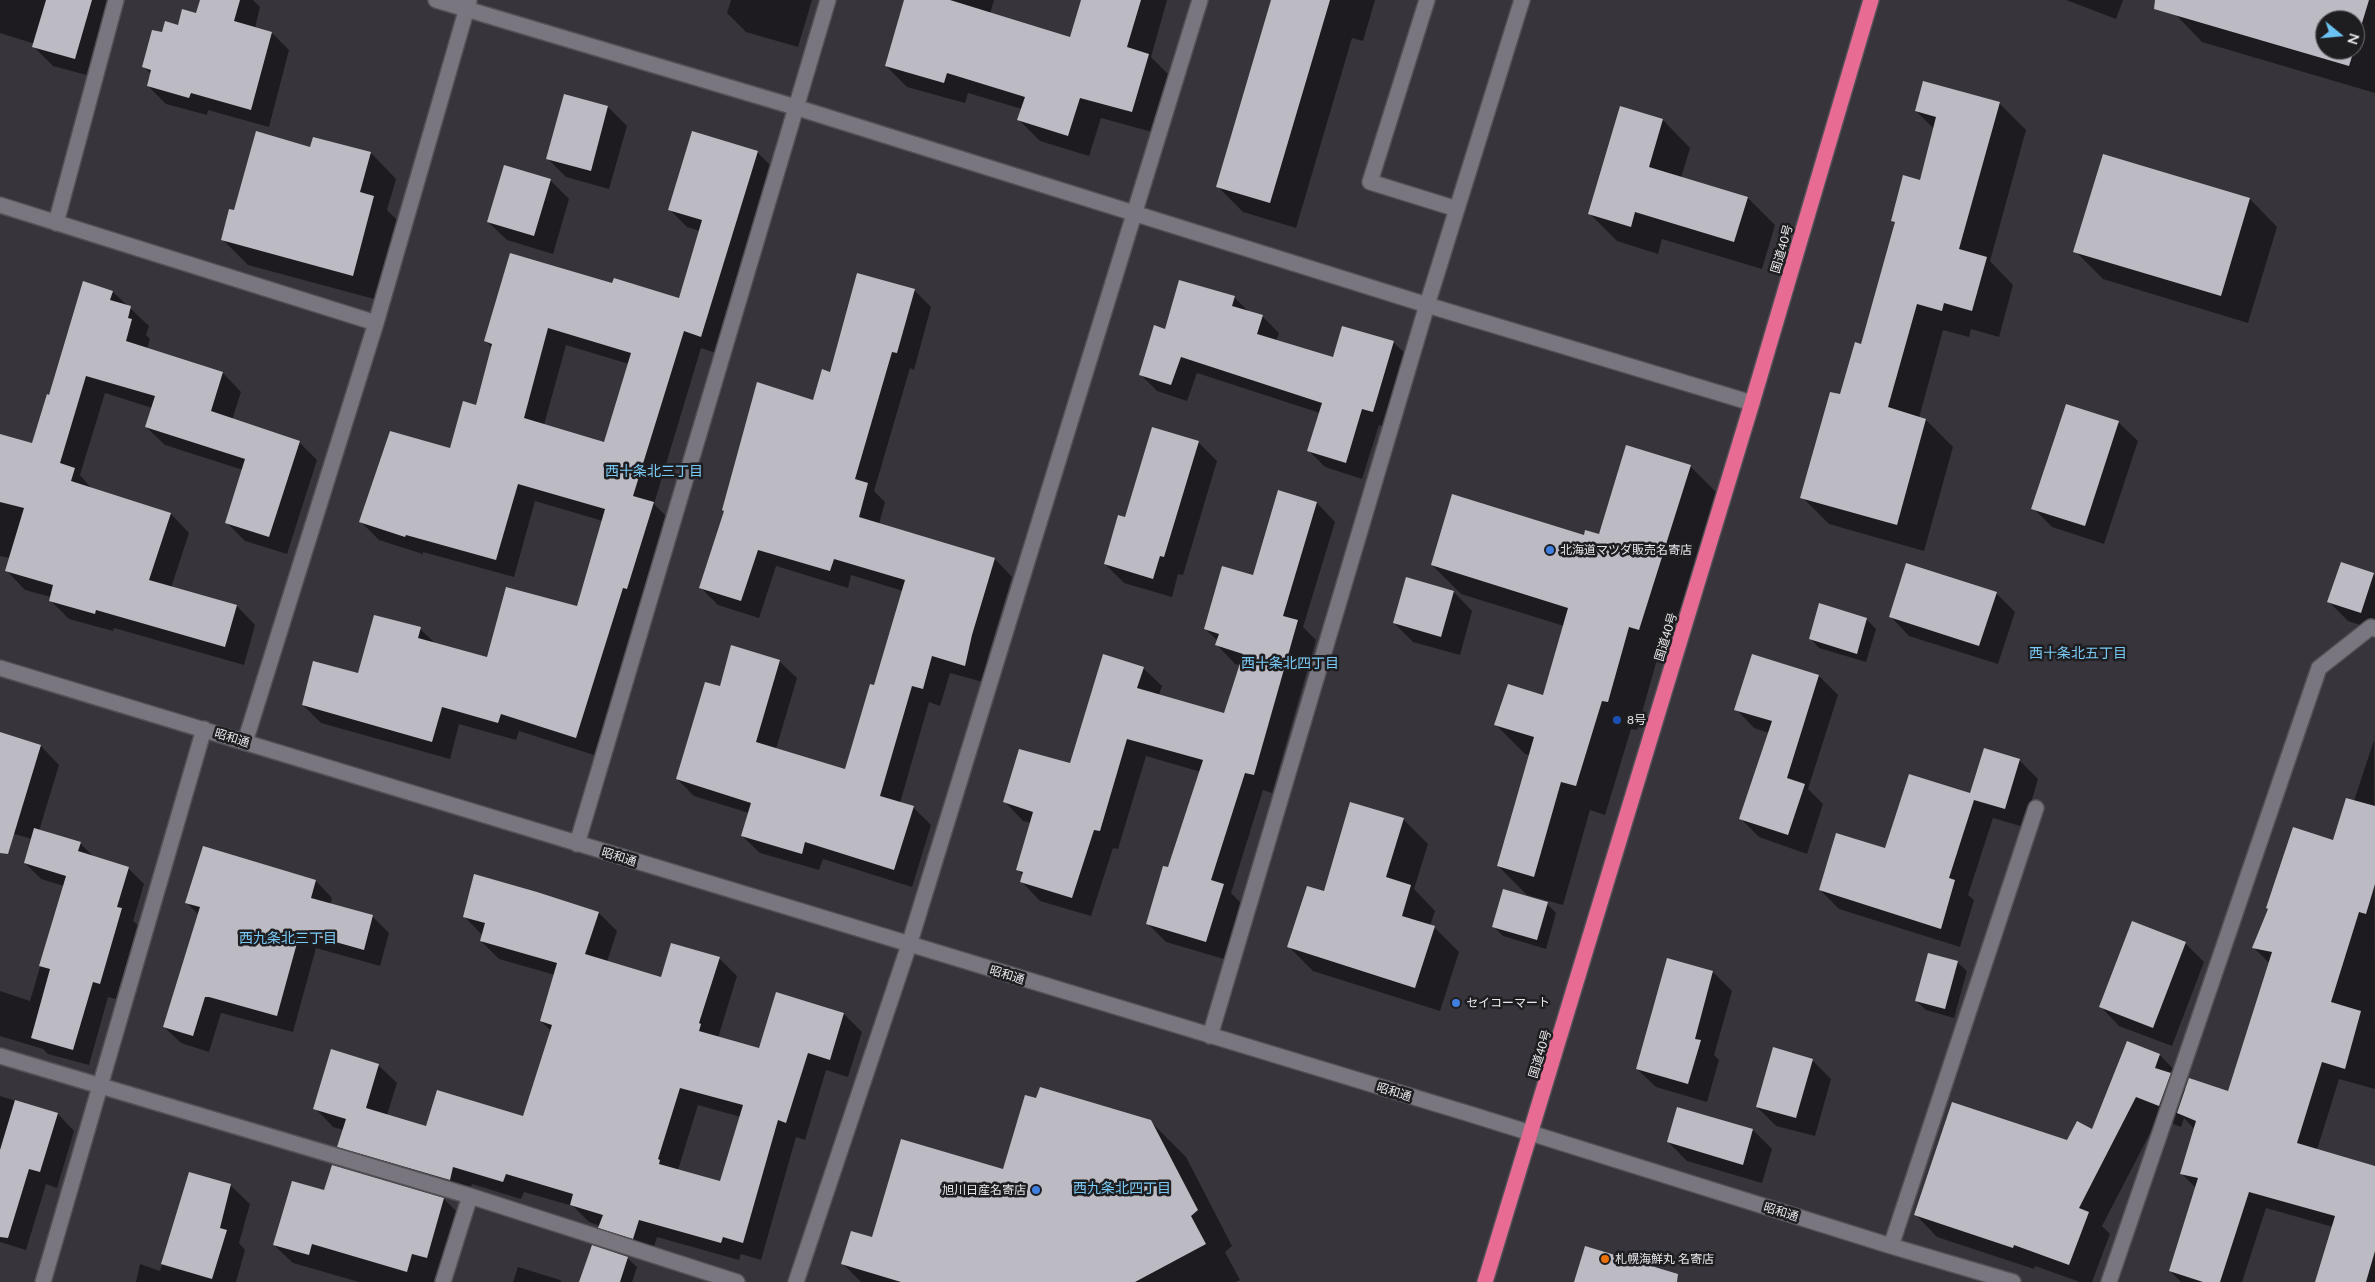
<!DOCTYPE html>
<html>
<head>
<meta charset="utf-8">
<style>
  body { margin:0 }
  #map { position:relative; width:2375px; height:1282px; overflow:hidden; background:#37343c; font-family:Lato,sans-serif }
  canvas { display:block }
  .north { position:absolute; left:2315px; top:10px; width:50px; height:50px; box-sizing:border-box; background:#1e1d20; border:1px solid #6f6e72; border-radius:50%; rotate:107deg; font-size:14px; font-weight:700; line-height:20px; text-align:center; color:#e9e7ec }
  .north::after { content:''; display:block; margin:auto; width:18px; height:22px; background:#6bc3f2; clip-path:polygon(50% 0,100% 100%,50% 72%,0 100%) }
</style>
</head>
<body>
<div id="map">
<canvas width="2375" height="1282"></canvas>
<div class="north">N</div>
</div>
<script>
const context = document.querySelector('canvas').getContext('2d');
context.lineJoin = 'round';
function paint(path, color) {
  context.fillStyle = color;
  context.fill(path, 'evenodd');
}
function stroke(path, color, width, dash) {
  context.strokeStyle = color;
  context.lineWidth = width;
  context.lineCap = dash ? 'butt' : 'round';
  context.setLineDash(dash || []);
  context.stroke(path);
}
function drawText(font, color, halo, rows, align = 'center') {
  context.font = font + ' Lato,"Noto Sans JP",sans-serif';
  context.lineWidth = 5;
  context.setLineDash([]);
  context.textBaseline = 'middle';
  context.strokeStyle = halo;
  context.fillStyle = color;
  for (const [text, x, y, turn = 0] of rows) {
    context.save();
    context.translate(x, y);
    context.rotate((+turn || 0) * Math.PI / 180);
    context.textAlign = isNaN(turn) ? turn : align;
    if (halo) context.strokeText(text, 0, 0);
    context.fillText(text, 0, 0);
    context.restore();
  }
}
paint(new Path2D(`
  M0,0H114L94,77L53,66L34,47L35,44L0,33Z
  M201,0H253L260,7L255,28L272,33L289,50L269,127L208,110L207,115L166,104L148,86L151,74L144,67L162,34L197,14Z
  M731,0H812L798,47L746,32L727,13Z
  M905,0H994L990,14L1071,38L1082,0H1167L1151,57L1170,76L1152,132L1101,118L1089,156L1040,141L1019,120L1022,109L968,93L965,103L907,87L886,66Z
  M1274,0H1375L1363,41L1352,38L1296,228L1243,212L1218,187Z
  M2066,0H2123L2116,19Z
  M2179,0H2375V93L2202,42L2175,14ZM2325,20H2355V50H2325Z
  M1924,83L2000,104L2026,130L1990,261L2013,285L1999,337L1971,329L1969,337L1943,330L1919,418L1926,420L1953,447L1924,551L1829,524L1802,497L1862,345L1896,224L1892,220L1920,182L1934,129L1916,111Z
  M565,95L608,107L627,126L609,189L566,177L547,158Z
  M1663,120L1690,148L1681,178L1748,198L1775,225L1762,269L1662,239L1658,254L1617,241L1589,213Z
  M314,138L371,153L396,179L387,210L399,222L378,300L248,265L223,240L235,212L311,148Z
  M757,152L775,170L719,354L701,348L654,504L671,521L641,605L594,755L519,731L516,740L459,724L450,759L321,723L303,705L359,675L420,629L436,644L487,659L578,608L603,521L535,501L514,577L423,552V554L379,540L361,522L451,449L477,406L492,348L486,341L613,284L680,299L700,231L687,227L669,209ZM566,345L629,364L604,443L544,425Z
  M550,180L569,199L553,254L507,240L488,222Z
  M2250,199L2277,227L2248,323L2103,279L2075,251Z
  M914,290L931,307L914,370L910,368L874,491L885,502L879,524L995,559L1012,577L989,653L983,682L950,673L940,706L929,702L900,803L914,808L931,825L912,887L823,859L819,870L760,853L742,836L749,813L694,796L677,779L720,688L779,661L797,678L776,749L846,770L875,686L903,591L851,575L848,588L776,566L759,618L718,605L701,588L830,373Z
  M113,292L149,326L146,335L150,339L147,349L223,373L241,392L232,420L299,442L317,460L287,554L245,541L226,522L243,470L165,445L146,427L152,408L105,393L80,475L92,489L171,514L189,533L171,588L237,606L255,625L244,665L114,628L113,631L69,619L50,600L51,597L25,590L7,571L10,558L0,556V436L33,444L50,397Z
  M1234,297L1249,312L1262,316L1279,333L1276,341L1334,359L1393,342L1410,358L1390,428L1379,425L1362,479L1325,467L1309,451L1320,413L1197,373L1187,401L1157,391L1140,374L1166,330Z
  M2066,406L2119,423L2138,441L2104,544L2052,527L2033,508Z
  M1198,442L1217,461L1183,575L1178,574L1172,597L1124,583L1105,564L1126,518Z
  M1690,466L1719,495L1668,659L1658,656L1637,730L1631,729L1605,815L1590,810L1563,905L1527,895L1498,866L1530,755L1525,754L1496,725L1544,696L1564,626L1461,594L1432,565L1600,535Z
  M1279,491L1317,503L1335,522L1303,627L1316,640L1272,793L1263,790L1231,893L1241,903L1224,959L1166,942L1147,923L1169,869L1201,772L1146,756L1118,849L1113,848L1091,916L1040,901L1022,882L1024,876L1017,869L1031,823L1023,821L1005,802L1071,765L1143,668L1162,686L1159,695L1225,715L1240,665L1235,664L1217,645L1218,641L1205,629L1253,577Z
  M2373,574L2375,576V630L2348,621L2329,602Z
  M1454,592L1472,611L1460,655L1413,642L1394,623Z
  M1996,593L2015,612L1998,664L1909,636L1891,617Z
  M1820,605L1867,620L1876,629L1866,662L1819,648L1810,638Z
  M1753,656L1819,676L1838,695L1808,789L1823,804L1807,854L1759,837L1741,819L1769,733L1754,728L1736,709Z
  M0,734L41,746L59,765L39,831L80,843L95,858L128,868L144,884L133,921L138,925L116,999L108,997L89,1065L48,1054L43,1049L0,1036V991L30,1001L64,886L41,879L25,863L32,839L0,830Z
  M2374,740L2375,1089L2339,1079L2317,1150L2375,1168V1282H2316L2333,1227L2266,1208L2242,1282H2181L2170,1271L2196,1188L2181,1173L2195,1130L2184,1118L2181,1127L2158,1118L2102,1226L2110,1234L2092,1282H2080L2035,1266L2034,1269L1937,1237L1916,1215L2093,1131L2160,1055L2181,1077L2179,1083L2186,1090L2229,1092L2270,964L2254,948L2334,841L2354,801Z
  M2019,760L2038,779L2024,827L1993,818L1968,895L1974,900L1960,947L1839,909L1820,890L1971,795Z
  M1403,819L1428,844L1414,889L1435,911L1430,926L1434,927L1459,952L1440,1011L1313,971L1289,947L1325,892Z
  M316,881L332,898L330,905L373,917L389,933L380,966L316,948L293,1032L221,1013L209,1052L181,1043L164,1027L199,915L187,903Z
  M537,893L599,913L617,931L607,962L662,979L719,958L737,976L718,1038L760,1049L844,1014L862,1032L848,1077L826,1070L805,1140L796,1137L761,1260L741,1254L739,1260L657,1237L651,1256L618,1245L600,1226L589,1222L573,1206L524,1192L521,1199L472,1184L468,1197L357,1164L339,1146L344,1130L333,1127L315,1108L378,1065L397,1083L387,1115L427,1127L524,1118L551,1031L541,1021L555,975L499,959L481,941L482,935L464,916ZM698,1105L741,1117L721,1182L678,1170Z
  M1547,904L1556,913L1546,949L1503,936L1494,927Z
  M2185,943L2204,962L2172,1046L2119,1026L2101,1007Z
  M1668,960L1713,972L1732,991L1714,1055L1719,1060L1707,1102L1656,1087L1637,1069Z
  M1957,962L1967,971L1954,1018L1926,1010L1916,1001Z
  M1812,1060L1831,1079L1815,1136L1776,1126L1757,1107Z
  M0,1096L58,1114L74,1131L57,1188L46,1184L26,1250L0,1242Z
  M1037,1100L1150,1121L1186,1157L1232,1246L1225,1252L1240,1280L1236,1282H861L843,1264L873,1239L1004,1171Z
  M1678,1108L1753,1130L1772,1149L1762,1183L1687,1161L1668,1142Z
  M333,1166L444,1199L463,1218L443,1282H359L293,1263L274,1245L325,1192Z
  M190,1173L231,1186L250,1204L239,1243L245,1250L236,1282H136L140,1264L160,1271Z
  M627,1258L637,1267L632,1282H584Z
  M518,1267L560,1280L562,1282H513Z`), '#0007');
paint(new Path2D(`
  M46,0H92L75,59L32,47Z
  M200,0H240L234,21L272,32L251,110L191,93L189,98L147,86L151,70L142,67L152,30L162,32L165,21L178,25L182,9L196,13Z
  M904,0H950L1070,37L1081,0H1141L1127,47L1149,54L1132,112L1080,98L1068,136L1017,120L1025,97L947,73L944,83L885,66Z
  M1271,0H1330L1270,203L1216,187Z
  M2155,0H2369L2355,46V20H2325V50H2354L2349,66L2154,9Z
  M1923,81L2000,102L1959,249L1987,257L1972,311L1944,303L1942,311L1917,304L1888,407L1926,419L1897,525L1800,498L1830,392L1840,394L1855,342L1861,344L1895,222L1891,221L1903,175L1920,180L1936,117L1915,111Z
  M564,94L608,106L591,171L546,159Z
  M1620,106L1663,119L1649,167L1748,197L1734,242L1635,212L1631,227L1588,214Z
  M256,131L310,147L313,137L371,152L360,192L374,196L353,276L221,240L229,209L234,210Z
  M692,131L758,151L701,337L684,331L633,496L654,502L627,589L623,588L576,738L501,714L498,723L442,707L432,742L302,705L313,661L358,673L374,615L421,627L418,638L487,657L506,587L577,606L605,509L518,484L496,560L406,535L405,537L359,522L390,431L450,448L463,401L476,405L492,344L484,341L510,253L612,283L614,278L679,298L702,220L668,210ZM548,328L631,353L604,442L524,418Z
  M2103,154L2250,198L2221,296L2073,252Z
  M504,165L551,179L534,236L487,222Z
  M857,273L915,289L897,353L892,352L855,479L868,483L859,517L995,558L972,635L965,666L932,656L923,689L912,686L880,796L914,806L894,870L805,842L802,854L741,836L751,803L676,779L705,682L720,686L731,645L780,660L756,742L845,769L870,684L874,685L905,580L834,559L830,571L758,550L741,601L699,588L724,511L722,510L757,382L813,400L822,369L830,372Z
  M1179,280L1235,296L1232,306L1263,315L1257,334L1333,357L1342,326L1394,341L1373,412L1362,409L1346,463L1307,451L1322,403L1181,357L1171,385L1139,375L1154,325L1165,329Z
  M83,281L113,291L110,300L131,306L128,318L132,319L126,341L223,372L211,411L300,441L269,537L225,523L245,459L145,427L155,396L86,376L60,463L75,468L71,481L171,513L149,580L237,605L225,647L96,610L95,614L49,601L53,585L5,571L24,508L0,502V434L32,443L47,394L49,395Z
  M2066,404L2119,421L2085,526L2031,509Z
  M1152,427L1199,441L1164,557L1160,556L1153,579L1104,564L1118,515L1125,517Z
  M1626,445L1691,465L1639,630L1629,627L1608,702L1602,701L1576,786L1561,782L1534,877L1497,866L1534,737L1494,725L1508,684L1543,695L1568,608L1431,565L1452,494L1584,535L1585,530L1599,534Z
  M1278,490L1317,502L1283,616L1298,620L1254,775L1245,773L1211,880L1224,884L1206,942L1146,924L1163,866L1168,867L1203,760L1127,739L1100,831L1094,830L1072,898L1020,882L1023,872L1016,870L1033,812L1003,802L1019,749L1070,763L1103,654L1144,667L1137,688L1224,713L1243,654L1215,645L1219,634L1204,629L1222,566L1253,575Z
  M2341,562L2374,573L2361,613L2327,602Z
  M1906,563L1997,592L1979,646L1889,617Z
  M1406,577L1454,591L1441,637L1393,623Z
  M1819,603L1867,618L1857,654L1809,639Z
  M1752,654L1819,675L1787,778L1805,784L1788,835L1739,819L1772,721L1734,710Z
  M0,732L41,745L8,854L0,853Z
  M1984,748L2020,759L2005,809L1974,800L1949,878L1955,880L1941,929L1819,890L1836,833L1885,848L1909,774L1970,793Z
  M2346,798L2375,806V884L2366,914L2359,912L2331,1002L2361,1011L2345,1069L2322,1062L2297,1143L2375,1166V1251L2366,1282H2315L2335,1216L2249,1192L2220,1282H2203L2169,1271L2198,1178L2180,1174L2196,1121L2177,1113L2189,1078L2228,1091L2272,952L2252,948L2268,909L2266,908L2293,827L2333,840Z
  M1350,802L1404,818L1386,877L1411,885L1402,916L1435,926L1415,988L1287,947L1307,886L1324,891Z
  M34,828L81,842L78,851L129,867L117,907L122,908L100,984L93,982L73,1050L31,1038L50,969L39,966L66,876L24,863Z
  M203,846L316,880L311,898L373,915L364,950L300,932L277,1016L209,997H205L193,1036L163,1027L200,907L185,903Z
  M474,874L537,892L599,912L585,954L661,977L671,943L720,957L699,1023L701,1024L699,1031L759,1048L776,992L844,1013L830,1060L808,1053L786,1123L778,1120L743,1243L723,1237L721,1243L639,1220L633,1239L598,1228L603,1215L570,1205L573,1194L506,1174L503,1182L453,1167L450,1180L337,1147L346,1119L313,1109L331,1049L379,1064L366,1108L426,1126L437,1090L523,1116L552,1025L540,1021L557,963L480,941L485,923L463,917ZM680,1088L743,1105L720,1181L659,1164L660,1160L658,1159Z
  M1503,889L1548,902L1537,940L1492,927Z
  M2132,921L2186,942L2153,1028L2099,1007Z
  M1928,953L1958,961L1945,1009L1915,1001Z
  M1667,958L1713,971L1695,1039L1701,1040L1688,1084L1636,1069Z
  M2127,1041L2160,1054L2155,1068L2171,1073L2159,1106L2136,1097L2079,1208L2089,1212L2069,1265L2014,1245L2013,1248L1914,1215L1952,1102L2067,1140L2077,1121L2092,1129Z
  M1773,1047L1813,1059L1796,1118L1756,1107Z
  M1040,1087L1151,1120L1198,1210L1191,1216L1206,1244L1135,1282H901L841,1264L851,1231L872,1237L901,1139L1003,1169L1025,1095L1036,1098Z
  M15,1100L58,1113L40,1172L29,1169L8,1238L0,1237V1150Z
  M1677,1107L1753,1129L1743,1165L1667,1142Z
  M332,1165L444,1198L427,1258L412,1254L407,1272L312,1244L309,1255L273,1245L292,1181L324,1190Z
  M189,1172L231,1184L220,1228L227,1230L212,1279L161,1264Z
  M592,1245L628,1257L620,1282H579Z
  M1585,1246L1678,1274L1677,1282H1574Z`), '#bcbac3');
const minor = new Path2D(`
  M436,0L795,107L1427,305L1752,403
  M1427,0L1370,182L1457,209
  M0,205L376,323
  M56,223L116,0
  M0,668L1473,1115L1891,1246L2013,1282
  M245,742L376,323L469,1
  M577,844L828,0
  M1210,1036L1427,305L1522,0
  M0,1056L470,1196L737,1282
  M1891,1246L2036,808
  M43,1282L204,729
  M443,1282L470,1196
  M796,1282L909,945L1200,0
  M2109,1282L2319,668L2371,627L2375,629`);
const highway = new Path2D(`
  M1485,1282L1752,403L1871,0`);
stroke(minor, '#535157', 18);
stroke(highway, '#535157', 18);
stroke(minor, '#79767f', 15);
stroke(highway, '#e86b94', 15);
for (const [x, y, r, color] of [
  [1550,550,5,"#3f7fe0"],
  [1617,720,5,"#1a4fb4"],
  [1456,1003,5,"#3f7fe0"],
  [1036,1190,5,"#3f7fe0"],
  [1605,1259,5,"#e8710a"]
]) {
  const dot = new Path2D();
  dot.arc(x, y, r, 0, 2 * Math.PI);
  context.fillStyle = color;
  context.fill(dot);
  stroke(dot, '#1e1d20', 2);
}
drawText('12px', '#e9e7ec', '#1e1d20', [
  ["国道40号",1782,249,-74],
  ["国道40号",1666,637,-73],
  ["昭和通",232,738,17],
  ["昭和通",619,857,17],
  ["昭和通",1007,975,17],
  ["国道40号",1540,1054,-73],
  ["昭和通",1394,1092,17],
  ["昭和通",1781,1212,17]
]);
drawText('12px', '#e9e7ec', '#1e1d20', [
  ["北海道マツダ販売名寄店",1560,550],
  ["8号",1627,720],
  ["セイコーマート",1466,1003],
  ["旭川日産名寄店",1026,1190,"right"],
  ["札幌海鮮丸 名寄店",1615,1259]
], 'left');
drawText('14px', '#7acaf6', '#1e1d20', [
  ["西十条北三丁目",654,471],
  ["西十条北五丁目",2078,653],
  ["西十条北四丁目",1290,663],
  ["西九条北三丁目",288,938],
  ["西九条北四丁目",1122,1188]
]);
</script>
</body>
</html>
